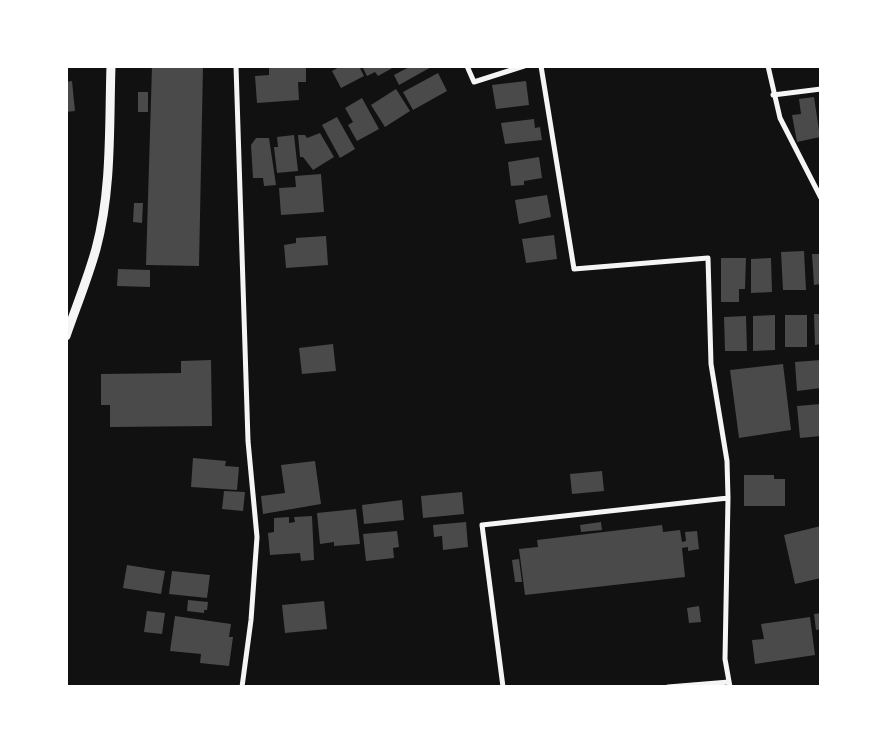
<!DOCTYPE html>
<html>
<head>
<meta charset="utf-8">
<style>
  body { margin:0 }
  #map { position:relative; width:887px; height:753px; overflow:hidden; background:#111; font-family:"DejaVu Sans",sans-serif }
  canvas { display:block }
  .frame { position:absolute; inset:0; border:68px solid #fff; pointer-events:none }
</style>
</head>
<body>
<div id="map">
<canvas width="887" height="753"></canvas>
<div class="frame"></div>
</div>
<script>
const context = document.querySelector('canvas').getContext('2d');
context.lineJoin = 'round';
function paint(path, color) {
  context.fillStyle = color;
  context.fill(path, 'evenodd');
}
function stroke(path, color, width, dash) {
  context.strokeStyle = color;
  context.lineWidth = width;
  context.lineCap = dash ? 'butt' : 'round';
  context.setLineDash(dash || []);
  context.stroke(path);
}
paint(new Path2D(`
  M152,66H203L199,266L146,265Z
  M306,66V82H298L299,100L257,103L255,76L269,75V68Z
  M341,66H359L364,76L341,88L332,71Z
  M362,66H396L378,76L375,72L367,76Z
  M411,66H433L399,85L394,75Z
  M438,73L447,91L413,110L403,92Z
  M72,81L75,111L66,112V82Z
  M526,81L529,105L496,109L492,85Z
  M396,89L410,111L385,127L371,105Z
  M138,92H148V112H138Z
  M814,97L820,137L797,142L792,115L801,114L799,99Z
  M362,98L379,129L357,141L348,125L353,122L345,108Z
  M337,117L355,149L340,158L322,125Z
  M534,119L535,128L540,127L542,140L505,144L501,123Z
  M320,133L334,157L313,170L303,157H300L298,135H305L307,138Z
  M294,135L298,171L277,173L274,147H278L277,137Z
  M256,138H269L276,185L264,186L263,178H253L251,145Z
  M539,157L542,178L524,181V185L511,186L508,162Z
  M321,174L324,212L281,215L279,188L296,187L295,176Z
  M547,195L551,217L519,224L515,200Z
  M134,203H143L142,223L133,222Z
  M554,235L557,259L526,263L522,239Z
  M326,236L328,265L286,268L284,245L296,243V238Z
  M804,251L806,290H783L781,252Z
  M812,254H821V284L814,285Z
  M721,258H746L745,289H739V302H721Z
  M771,258L772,292L751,293V259Z
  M118,269L150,270V287L117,286Z
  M814,314H821V344L815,345Z
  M775,315V350L753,351V316Z
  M785,315H807V347H785Z
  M746,316L747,351H725L724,317Z
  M333,344L336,371L302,374L299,348Z
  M211,360L212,426L110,427V405H101V374L181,373V361Z
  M821,360V388L797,391L795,362Z
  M783,364L791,430L739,438L730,370Z
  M821,404V436L800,438L797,406Z
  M193,458L226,461L225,466L239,467L237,490L191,487Z
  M315,461L321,504L263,514L261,496L285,493L281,465Z
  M602,471L604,491L572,494L570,474Z
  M744,475H774V479H785V506H744Z
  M224,491L245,492L243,511L222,509Z
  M462,492L464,514L423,518L421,496Z
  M402,500L404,520L364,524L362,505Z
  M356,509L360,544L334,546V542L320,544L317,513Z
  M312,516L314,560L301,561L300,553L270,555L268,533L274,532V518L289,517V523L295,522L294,517Z
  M466,522L468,547L443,550L442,536L434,537L433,525Z
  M601,522L602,530L581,532L580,525Z
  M662,525L663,532L680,530L682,542L686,541L685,532L697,531L699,549L688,551V547L682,548L685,577L525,595L519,549L538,547L537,540Z
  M821,526V578L795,584L784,535Z
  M397,531L399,547L393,548L394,558L366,561L363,534Z
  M519,559L522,582H515L512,560Z
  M127,565L165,571L161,594L123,588Z
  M172,571L210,575L207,598L169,594Z
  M188,600L208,602L207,610H204V613L187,611Z
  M324,601L327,629L285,633L282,605Z
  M699,606L701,622L689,623L687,608Z
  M147,611L165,613L162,634L144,632Z
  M821,613V629L816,630L814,614Z
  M175,616L231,624L229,637H233L229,666L200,663L201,654L170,651Z
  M810,617L815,655L755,664L752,640L764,639L761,624Z`), '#4a4a4a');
stroke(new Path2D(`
  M236,66L248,441L257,537L251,620L242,687
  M467,66L474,82L524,66
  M541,66L574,269L708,258L711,364L727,461L728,498
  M768,66L780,118L821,198
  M773,95L821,89
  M503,687L482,525L728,498L725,659L730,687
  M668,687L729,682`), '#f5f5f5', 5);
stroke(new Path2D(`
  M66,336C76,307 88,278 96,249C112,190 109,126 111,66`), '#f5f5f5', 9);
</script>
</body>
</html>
